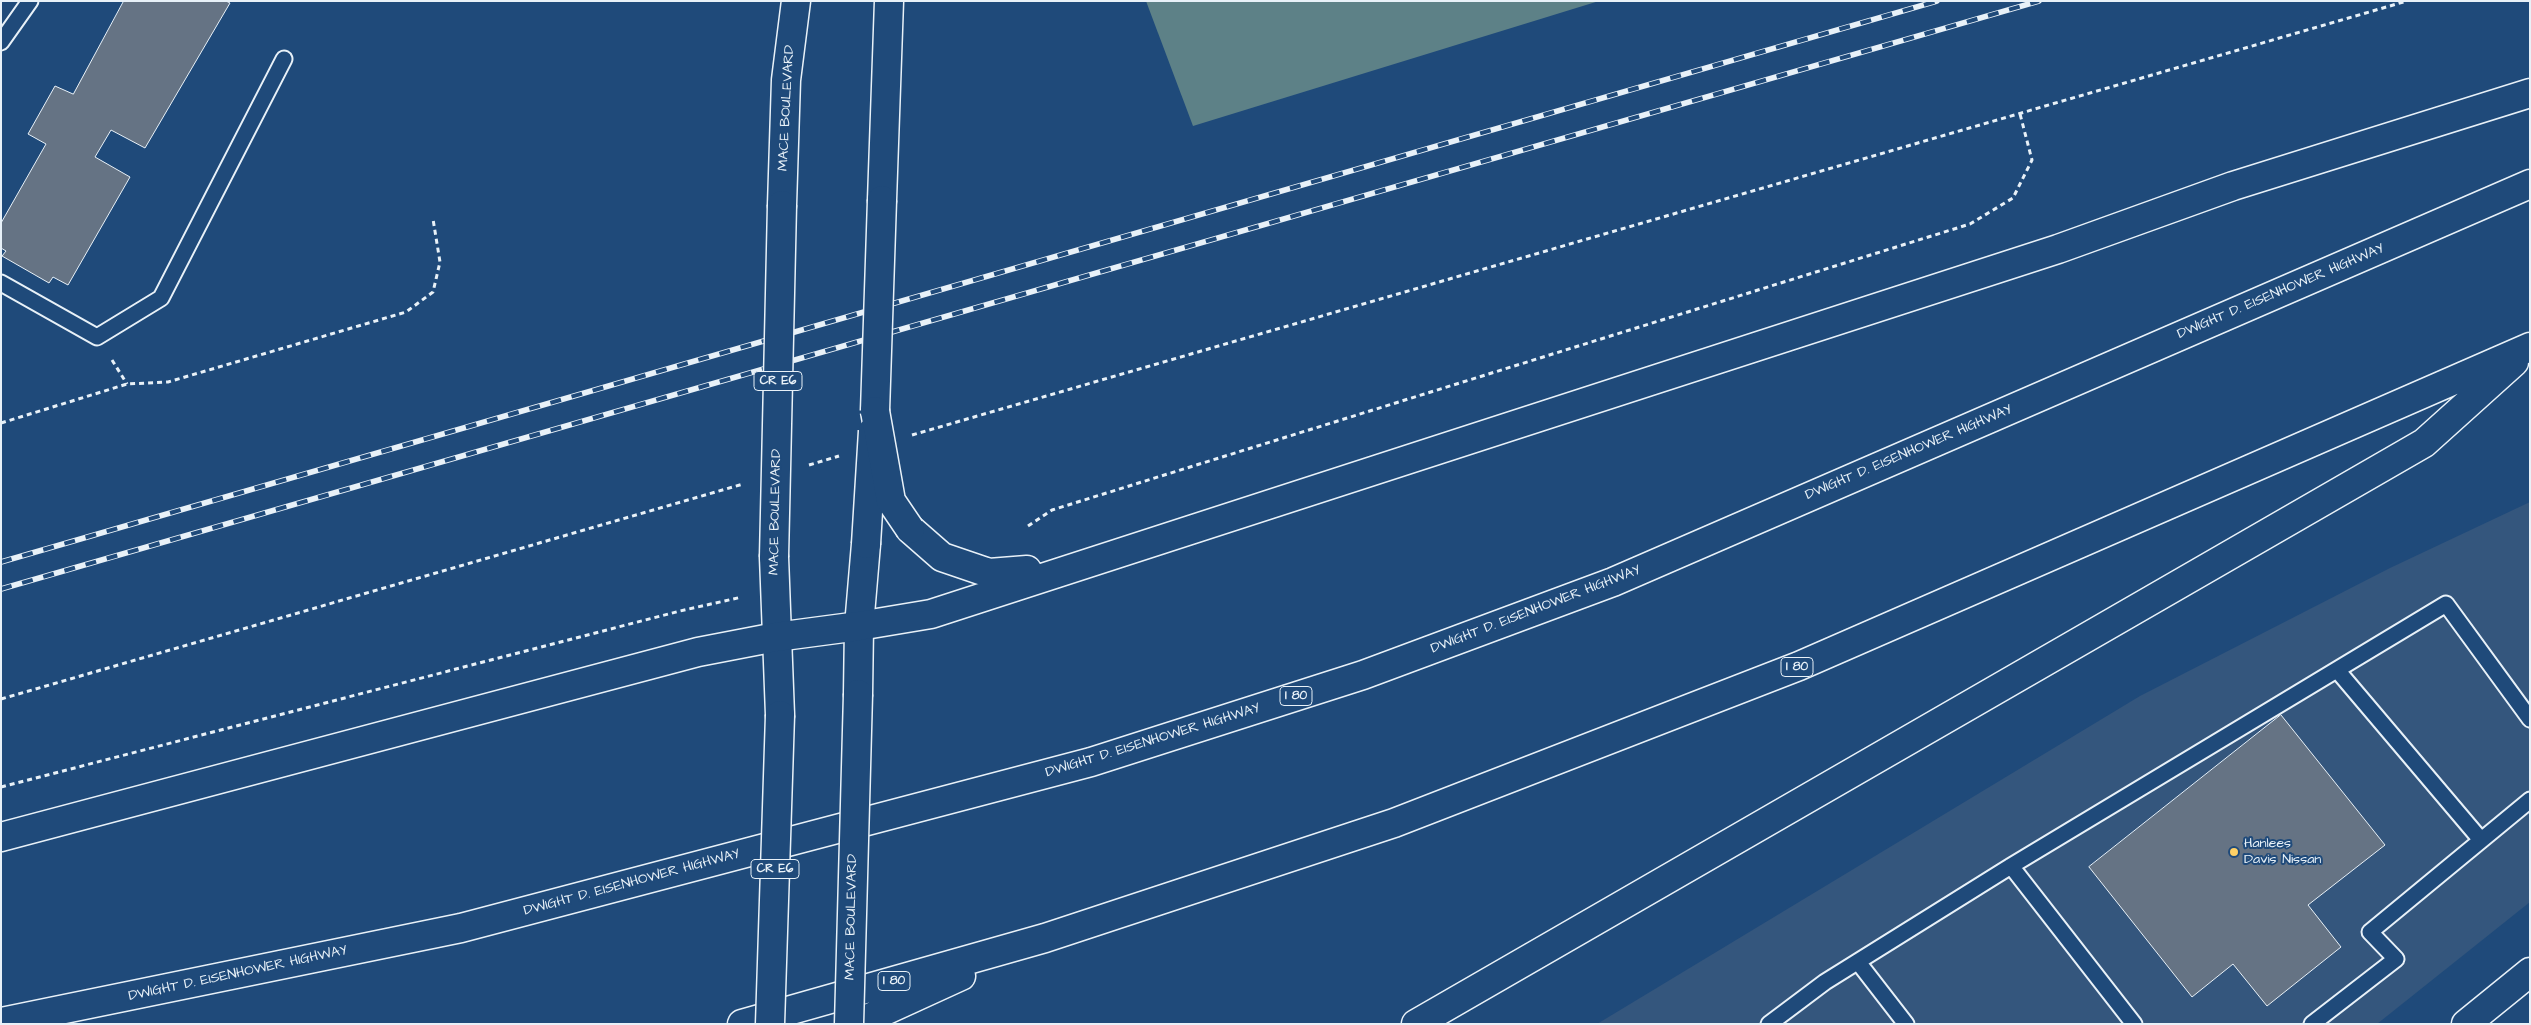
<!DOCTYPE html>
<html>
<head>
<meta charset="utf-8">
<style>
  body { margin:0 }
  #map { position:relative; width:2531px; height:1025px; overflow:hidden; background:#1f4a7a; font-family:"Architects Daughter",sans-serif }
  canvas { display:block }
  .frame { position:absolute; inset:0; border:2px solid #e8f1f8; pointer-events:none }
</style>
</head>
<body>
<div id="map">
<canvas width="2531" height="1025"></canvas>
<div class="frame"></div>
</div>
<script>
const context = document.querySelector('canvas').getContext('2d');
context.lineJoin = 'round';
function paint(path, color) {
  context.fillStyle = color;
  context.fill(path, 'evenodd');
}
function stroke(path, color, width, dash) {
  context.strokeStyle = color;
  context.lineWidth = width;
  context.lineCap = dash ? 'butt' : 'round';
  context.setLineDash(dash || []);
  context.stroke(path);
}
function drawText(font, color, halo, rows, align = 'center') {
  context.font = font + ' "Architects Daughter",sans-serif';
  context.lineWidth = 4;
  context.setLineDash([]);
  context.textBaseline = 'middle';
  context.strokeStyle = halo;
  context.fillStyle = color;
  for (const [text, x, y, turn = 0] of rows) {
    context.save();
    context.translate(x, y);
    context.rotate((+turn || 0) * Math.PI / 180);
    context.textAlign = isNaN(turn) ? turn : align;
    if (halo) context.strokeText(text, 0, 0);
    context.fillText(text, 0, 0);
    context.restore();
  }
}
paint(new Path2D(`
  M2530,502V902L2377,1024H1597L2140,696L2390,568Z`), '#34567d');
paint(new Path2D(`
  M1146,1H1599L1193,126Z`), '#5d8187');
const building = new Path2D(`
  M124,1H226L230,3L145,148L111,130L95,157L130,177L68,285L53,277L49,283L2,256L6,251L1,248V223L46,144L28,134L55,86L73,94Z
  M2281,715L2385,845L2308,905L2341,947L2267,1006L2233,964L2192,997L2089,867Z`);
paint(building, '#657384');
stroke(building, '#e8f1f8', 1);
const service = new Path2D(`
  M1,42L30,1
  M1,283L97,337L161,298L284,59
  M2337,670L2481,840
  M2011,866L2134,1024
  M1858,962L1906,1024
  M1769,1024L1825,982L2011,866L2446,604L2530,719
  M2312,1024L2396,959L2370,932L2530,800`);
const tertiary = new Path2D(`
  M2466,1024L2530,972`);
const secondary = new Path2D(`
  M858,694L859,626L866,544`);
const primary = new Path2D(`
  M882,200L889,1
  M782,205L786,80L796,1
  M774,557L780,715`);
const motorway = new Path2D(`
  M910,529L942,557L989,573L1027,570
  M1,837L698,652L776,637L859,626L931,614L2058,249L2233,186L2530,93
  M1,1022L461,928L1091,762L1363,675L1613,582L2530,184
  M742,1024L1045,938L1394,823L1799,666L2530,347
  M856,1024L961,976
  M1416,1024L2424,443L2514,362`);
stroke(service, '#e8f1f8', 19);
stroke(tertiary, '#e8f1f8', 31);
stroke(secondary, '#e8f1f8', 31);
stroke(primary, '#e8f1f8', 31);
stroke(motorway, '#e8f1f8', 31);
stroke(new Path2D(`
  M112,360L127,384
  M1,423L127,384L168,382L406,312L433,292L440,262L433,219
  M912,435L2407,1
  M809,465L839,456
  M1028,526L1052,510L1970,224L2013,198L2032,160L2020,114
  M1,699L743,484
  M1,787L680,611L742,597`), '#e8f1f8', 3, [5, 4]);
stroke(service, '#1f4a7a', 15);
stroke(tertiary, '#1f4a7a', 28);
stroke(secondary, '#1f4a7a', 28);
stroke(primary, '#1f4a7a', 28);
stroke(motorway, '#1f4a7a', 28);
const rail = new Path2D(`
  M1,562L1937,1
  M1,589L2039,1`);
stroke(rail, '#e8f1f8', 5.5);
stroke(rail, '#1f4a7a', 4, [11]);
const secondaryBridge = new Path2D(`
  M866,544L873,431
  M849,1024L858,694`);
const primaryBridge = new Path2D(`
  M875,411L882,200
  M774,557L782,205
  M770,1024L780,715`);
const motorwayBridge = new Path2D(`
  M875,411L891,501L910,529`);
stroke(secondaryBridge, '#e8f1f8', 31, []);
stroke(primaryBridge, '#e8f1f8', 31, []);
stroke(motorwayBridge, '#e8f1f8', 31, []);
stroke(secondaryBridge, '#1f4a7a', 28);
stroke(primaryBridge, '#1f4a7a', 28);
stroke(motorwayBridge, '#1f4a7a', 28);
for (const [x, y, r, color] of [
  [2234,852,5,"#ffd166"]
]) {
  const dot = new Path2D();
  dot.arc(x, y, r, 0, 2 * Math.PI);
  context.fillStyle = color;
  context.fill(dot);
  stroke(dot, '#1f4a7a', 2);
}
for (const [x, y, w] of [
  [778,381,48],
  [1797,667,32],
  [1296,696,32],
  [775,869,48],
  [894,981,32]
]) {
  const box = new Path2D();
  box.roundRect(x - w / 2, y - 9.5, w, 19, 4);
  context.fillStyle = '#1f4a7a';
  context.fill(box);
  stroke(box, '#e8f1f8', 1);
}
drawText('bold 12px', '#e8f1f8', null, [
  ["CR E6",778,381],
  ["I 80",1797,667],
  ["I 80",1296,696],
  ["CR E6",775,869],
  ["I 80",894,981]
]);
drawText('14px', '#e8f1f8', '#1f4a7a', [
  ["MACE BOULEVARD",787,108,-87],
  ["DWIGHT D. EISENHOWER HIGHWAY",2281,292,-23],
  ["DWIGHT D. EISENHOWER HIGHWAY",1909,453,-23],
  ["MACE BOULEVARD",776,512,-89],
  ["DWIGHT D. EISENHOWER HIGHWAY",1536,610,-21],
  ["DWIGHT D. EISENHOWER HIGHWAY",1153,741,-17],
  ["DWIGHT D. EISENHOWER HIGHWAY",632,883,-15],
  ["MACE BOULEVARD",852,917,-89],
  ["DWIGHT D. EISENHOWER HIGHWAY",238,974,-12]
]);
drawText('14px', '#e8f1f8', '#1f4a7a', [
  ["Hanlees",2244,844],
  ["Davis Nissan",2244,860]
], 'left');
</script>
</body>
</html>
